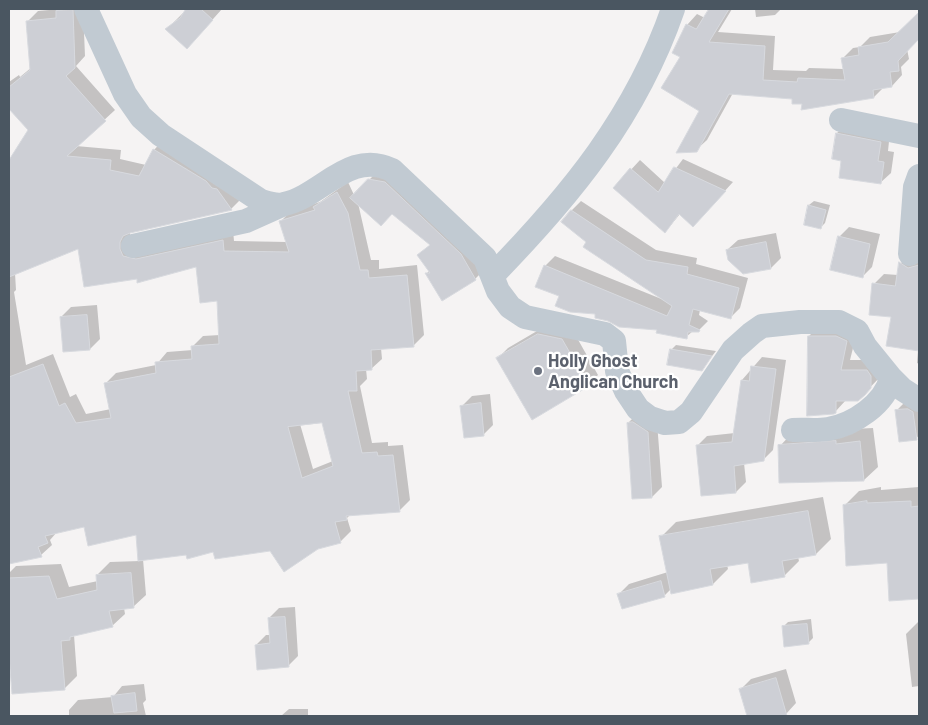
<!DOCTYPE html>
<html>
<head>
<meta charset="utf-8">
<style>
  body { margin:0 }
  #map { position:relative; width:928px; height:725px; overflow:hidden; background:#f5f3f3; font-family:Barlow,sans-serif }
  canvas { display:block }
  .frame { position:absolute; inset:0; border:10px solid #4a5661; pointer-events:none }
</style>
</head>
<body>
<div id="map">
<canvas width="928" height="725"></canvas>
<div class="frame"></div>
</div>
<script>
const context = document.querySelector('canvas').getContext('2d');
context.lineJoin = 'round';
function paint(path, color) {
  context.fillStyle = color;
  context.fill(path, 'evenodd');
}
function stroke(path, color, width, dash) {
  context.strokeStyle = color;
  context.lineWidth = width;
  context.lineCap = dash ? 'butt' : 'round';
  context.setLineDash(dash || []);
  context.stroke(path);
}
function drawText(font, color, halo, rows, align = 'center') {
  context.font = font + ' Barlow,sans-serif';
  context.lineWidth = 4.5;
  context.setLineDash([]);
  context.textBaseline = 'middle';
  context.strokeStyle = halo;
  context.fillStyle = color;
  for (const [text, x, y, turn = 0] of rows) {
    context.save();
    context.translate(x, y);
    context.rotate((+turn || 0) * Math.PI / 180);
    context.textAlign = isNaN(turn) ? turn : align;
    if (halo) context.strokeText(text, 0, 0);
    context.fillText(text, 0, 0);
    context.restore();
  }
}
paint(new Path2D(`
  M60,9H83L85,56L76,66L115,110L76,146L121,150L120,159L146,165L154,150L164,139L241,199L231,209L130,231V238L233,230L234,241L287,242L280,222L291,211L320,202L348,182L354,195L379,170L485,269L475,279L427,273L430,270L418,256L431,244L392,213L358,203L371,260H379V269L417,265L424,335L414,345L381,348L382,359L371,369H366L367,379L360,386L372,443L388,442V446L403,445L410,500L400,510L351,514L347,518L351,531L340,542L271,550H214L143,559L146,595L133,607L124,608L125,614L112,626L74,635L77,676L65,688L13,693L9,641V573L16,566L61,564L69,587L98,581L97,575L110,562L140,561L137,533L85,525L57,532L50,540L52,545L41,555L9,563V162L30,130L9,107V82L19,75L20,77L50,52L28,21L38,11ZM79,247L138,278L197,266L219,300L220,335L203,336L192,347L193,350L167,352L156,365L116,373L106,383L111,409L86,414L76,394L70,397L53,354L26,365L14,292L16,290L15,273ZM323,422L333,461L313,469L300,424Z
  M187,9H222L197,37L167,29Z
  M710,9H732L718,32L775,36L773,70L806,71L809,68L844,69L843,58L853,48L860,47L870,37L900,32L919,14V37L907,49L909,59L901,67L902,75L892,86L884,87L874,97L803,103L794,97L733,93L707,140L696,150L700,111L682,56L687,25L697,14L705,18Z
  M755,9H781L775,15L756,17Z
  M847,123L890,132L888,151L894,152L891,173L880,183L843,160L837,133Z
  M683,159L733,182L701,217L680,214L665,232L614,188L640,160L665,183Z
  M581,201L656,250L697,258L696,264L748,278L740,308L730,318L700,310L699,315L708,321L698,331H693L686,337L597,313L560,296L545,266L555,256L664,300L588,242L571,211Z
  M814,201L830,205L825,223L820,228L805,224L809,205Z
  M849,227L880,234L872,267L862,277L839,237Z
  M776,233L781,258L771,268L727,250L738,240Z
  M911,253L919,258V364L917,363L918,350L892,316L874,284L884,274L898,275L901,263Z
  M97,305L100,339L90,349L61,317L71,307Z
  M549,324L572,329L598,375L588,385L498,358L508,348Z
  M819,326L857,332L850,360H877L881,376L858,400H846L835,412L809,336Z
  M676,345L716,351L702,369L672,349Z
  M762,357L786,360L773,450L763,460L744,463L746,482L736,492L698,445L707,436L735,433L742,380Z
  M490,394L493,425L483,435L462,406L472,396Z
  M919,400V435L916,439L896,411L906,401Z
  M638,413L657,422L662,487L652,497L628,423Z
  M873,428L878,467L864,480L781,482L780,446L793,432Z
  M881,487V490L919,487V598L890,600L888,562L844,506L859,491Z
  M823,497L831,539L816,554L798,557L799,561L784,576L749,561L727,565L728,569L713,584L671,589L664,596L619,594L629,584L668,572L661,537L676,522Z
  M295,607L298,656L288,666L256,645L266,635H270L269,618L279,608Z
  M811,619L813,638L808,643L784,626L788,622Z
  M919,621V686L912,687L906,634Z
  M786,669L796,703L786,714L776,716H748L741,689L751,679Z
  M144,684L146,700L143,703L146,716H69V710L78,700L113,697L122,686Z
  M289,709H308V716H281Z`), '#0003');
const building = new Path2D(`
  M186,9H201L213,20L187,49L165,29L180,18Z
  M709,9H729L709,42L765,46L763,80L797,82L798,78L845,80L841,58L859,55L858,47L888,42L919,12V39L898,61L899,71L890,72L892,87L873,90L874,98L801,110L802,104H792V99L729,94L697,152L676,153L699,111L661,88L680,57L672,53L686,24L696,29Z
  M73,10L75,68L66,76L106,121L67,156L111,160L110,170L139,176L153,149L206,181L212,188L217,189L232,210L130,233L123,236L120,242V249L123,256L136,259L223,240L224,251L289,252L279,221L315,210L313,207L337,192L348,213L360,270H368L369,278L407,275L414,347L371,350L372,370L356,371L357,391H348L362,453L377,452L378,456L393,455L400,512L346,516L347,520L335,522L341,543L318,549L284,572L270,551L215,559L213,552L187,559L186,555L138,561L136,535L88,546L84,527L45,536L48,543L38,547L42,557L9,564V377L43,364L59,406L65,403L76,423L111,418L104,383L156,373L155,362L192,359L191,346L219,344L217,301L200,303L196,267L137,283V279L84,287L78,249L9,277V160L28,130L9,109V87L30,70L26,21L56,18V11ZM322,423L333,466L302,478L288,427Z
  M836,133L881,142L878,161L884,162L881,184L839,178L841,161L832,159Z
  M674,167L726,191L693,227L679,214L665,233L613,188L630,168L658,192Z
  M368,179L385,182L461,254L476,280L442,301L425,273H430L417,255L430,245L392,214L381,226L350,198Z
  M808,205L826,210L821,229L804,225Z
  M571,210L646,260L688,267L687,274L739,288L731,319L693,309L689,325L700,330L699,332H688L687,339L656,333L657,330L619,327L608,321L595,318V314L570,312L555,306L559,296L535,287L544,265L667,316L672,306L583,247L586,242L561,222Z
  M838,236L870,244L863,278L830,270Z
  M766,242L771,269L743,274L728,260L726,250Z
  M899,262L908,268L919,265V351L886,346L891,317L869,315L872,283L895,286Z
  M87,315L90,350L63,352L60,317Z
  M538,334L562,339L589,386L532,420L496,358Z
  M808,336H836L847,341L841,370H867L871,376V388L865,395L858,401H836V413L834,414L807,416Z
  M670,349L712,356L702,371L667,365Z
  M751,366L776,369L764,461L734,466L736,493L701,496L696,445L732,442L741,380L749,381Z
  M481,403L484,436L464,438L460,406Z
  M908,409L913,412L917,440L899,442L895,410Z
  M633,422L648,432L652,498L632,499L627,423Z
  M836,441V444L860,441L864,481L779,483L778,445Z
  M867,501V503L911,501V507L919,506V599L889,601L887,563L846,566L843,505Z
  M808,511L816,555L782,561L785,577L751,583L748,563L710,569L713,585L671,594L659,536Z
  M131,573L134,608L109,611L113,627L70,637V640L61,641L65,690L12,694L9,656V578L49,576L57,599L97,590L96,575Z
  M661,581L665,597L622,609L617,594Z
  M285,617L289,667L257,670L255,645L270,643L268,618Z
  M807,624L809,644L784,647L782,626Z
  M776,678L787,716H747L739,689Z
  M135,693L137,711L114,713L111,696Z`);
paint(building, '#cdcfd5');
stroke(building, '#d7d9de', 1);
stroke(new Path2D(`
  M86,9L125,94L141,117L161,135L261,201C268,203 277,206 284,204C322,196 349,149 392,170L485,258L498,291L510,307L525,317L605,334L614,341L617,371L626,391L638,409L650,418L665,423L679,422L691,412L733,350L752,333L762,326L800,322H839L857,331L865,346L891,378L902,389L919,400
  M841,120L919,136
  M133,246L246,221L284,204
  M910,254L915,187L919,176
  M493,275C571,195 636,116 673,9
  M793,430C804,429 816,431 828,429C853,425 885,404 891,378`), '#c1cad2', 24);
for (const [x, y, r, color] of [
  [538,371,5,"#6b7280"]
]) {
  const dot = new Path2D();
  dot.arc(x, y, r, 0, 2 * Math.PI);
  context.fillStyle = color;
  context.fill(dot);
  stroke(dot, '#fff', 2);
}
drawText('bold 18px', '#5b616d', '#fff', [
  ["Holly Ghost",548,361],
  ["Anglican Church",548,382]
], 'left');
</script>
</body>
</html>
